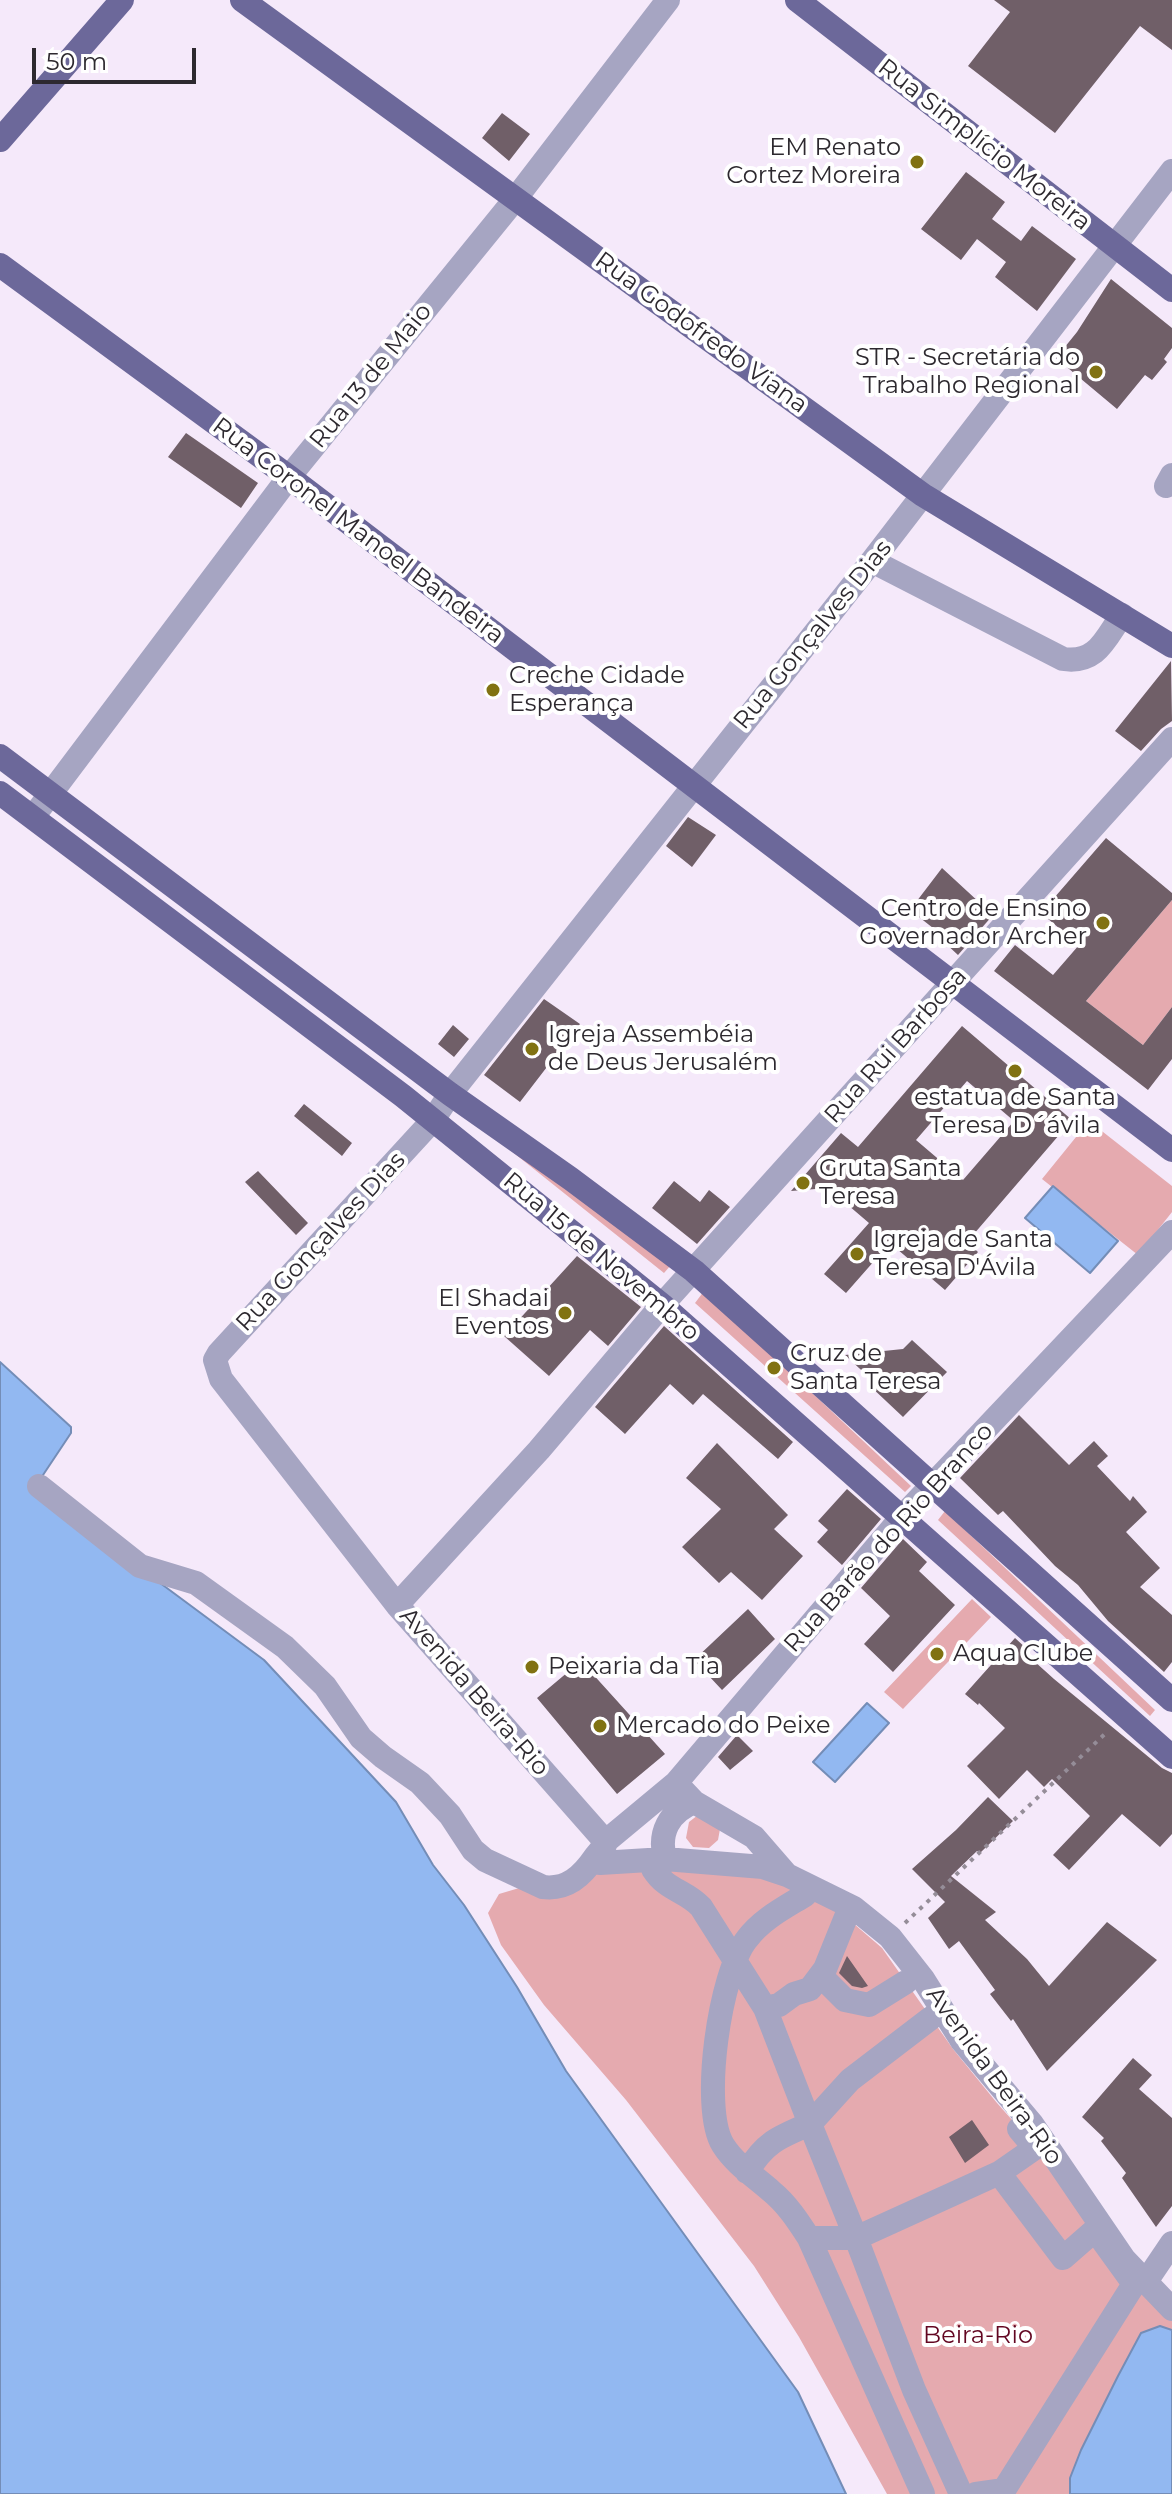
<!DOCTYPE html>
<html>
<head>
<meta charset="utf-8">
<style>
  body { margin:0 }
  #map { position:relative; width:1172px; height:2494px; overflow:hidden; background:#f5e9fa; font-family:Montserrat,sans-serif }
  canvas { display:block }
  .scale { position:absolute; left:32px; top:48px; width:164px; height:36px; box-sizing:border-box; border:4px solid #2d292f; border-top:0; padding-left:10px; font-size:24px; line-height:28px; white-space:nowrap; color:#2d292f; -webkit-text-stroke:6px #fff; paint-order:stroke }
</style>
</head>
<body>
<div id="map">
<canvas width="1172" height="2494"></canvas>
<div class="scale">50 m</div>
</div>
<script>
const context = document.querySelector('canvas').getContext('2d');
context.lineJoin = 'round';
function paint(path, color) {
  context.fillStyle = color;
  context.fill(path, 'evenodd');
}
function stroke(path, color, width, dash) {
  context.strokeStyle = color;
  context.lineWidth = width;
  context.lineCap = dash ? 'butt' : 'round';
  context.setLineDash(dash || []);
  context.stroke(path);
}
function drawText(font, color, halo, rows, align = 'center') {
  context.font = font + ' Montserrat,sans-serif';
  context.lineWidth = 8;
  context.setLineDash([]);
  context.textBaseline = 'middle';
  context.strokeStyle = halo;
  context.fillStyle = color;
  for (const [text, x, y, turn = 0] of rows) {
    context.save();
    context.translate(x, y);
    context.rotate((+turn || 0) * Math.PI / 180);
    context.textAlign = isNaN(turn) ? turn : align;
    if (halo) context.strokeText(text, 0, 0);
    context.fillText(text, 0, 0);
    context.restore();
  }
}
paint(new Path2D(`
  M1172,900V1007L1143,1045L1086,1001Z
  M455,1106L671,1265L664,1273Z
  M1089,1121L1172,1186V1212L1138,1255L1042,1179Z
  M704,1291L911,1486L905,1492L695,1303Z
  M945,1511L1155,1710L1150,1716L938,1520Z
  M972,1599L991,1617L903,1709L884,1692Z
  M698,1815L720,1829L718,1840L709,1848L693,1847L686,1838L689,1822Z
  M726,1854L846,1917L882,1948L953,2049L997,2103L1172,2300V2494H887L799,2337L754,2266L626,2100L544,2005L501,1945L488,1913L499,1894L590,1867Z`), '#e5aaaf');
const water = new Path2D(`
  M1053,1186L1118,1241L1090,1273L1025,1218Z
  M0,1362L71,1427V1433L35,1487L36,1491L264,1660L396,1802L433,1865L464,1905L517,1987L566,2071L798,2392L846,2494H0Z
  M867,1703L889,1723L835,1782L813,1762Z
  M1160,2326L1172,2330V2494H1070V2478L1081,2450L1118,2376L1141,2333Z`);
paint(water, '#92b8f1');
stroke(water, '#748db7', 2);
paint(new Path2D(`
  M994,0H1172V50L1140,26L1055,133L968,66L1010,12Z
  M502,113L530,134L509,161L482,138Z
  M966,172L1005,202L992,219L1021,241L1032,226L1076,259L1037,311L995,277L1006,262L977,239L961,260L921,229Z
  M1111,279L1172,328V348L1164,359L1167,362L1152,380L1145,375L1117,409L1056,358L1077,332Z
  M186,433L258,483L241,508L168,457Z
  M1171,661L1172,721L1161,729L1141,751L1115,731Z
  M688,817L716,835L692,867L666,846Z
  M1106,838L1172,893V900L1086,1001L1143,1045L1172,1007V1059L1148,1090L994,971L1015,945L1053,975L1079,945L1041,913Z
  M942,868L993,915L958,955L931,930L933,928L910,910Z
  M544,999L580,1024L520,1102L484,1075Z
  M453,1025L469,1039L454,1057L438,1044Z
  M962,1026L1072,1120L967,1242L978,1252L945,1290L890,1243L846,1293L824,1274L869,1223L828,1188L791,1191L841,1133L858,1147ZM967,1081L1014,1121L963,1180L916,1140Z
  M304,1104L352,1143L342,1156L294,1116Z
  M258,1171L308,1223L296,1235L245,1182Z
  M674,1181L700,1202L709,1190L730,1207L697,1244L652,1208Z
  M577,1256L641,1307L608,1346L590,1330L549,1376L504,1336Z
  M664,1326L793,1442L778,1459L703,1394L693,1405L670,1384L625,1434L595,1407Z
  M912,1340L947,1372L903,1417L869,1385L873,1381L845,1355L903,1349Z
  M1019,1415L1069,1465L1094,1441L1108,1456L1097,1466L1130,1501L1133,1496L1147,1512L1126,1532L1160,1568L1140,1587L1172,1615V1662L1164,1672L1108,1621L1078,1585L1055,1566L1003,1511L998,1515L960,1478Z
  M717,1443L788,1515L774,1529L803,1556L762,1600L731,1572L719,1583L682,1547L721,1509L686,1478Z
  M847,1489L881,1519L842,1565L817,1542L828,1530L818,1521Z
  M903,1539L927,1562L919,1571L955,1605L893,1672L864,1644L890,1616L861,1588Z
  M748,1609L775,1639L722,1690L694,1660Z
  M1015,1638L1027,1649L1024,1652L1054,1679L1162,1768L1172,1773V1834L1160,1847L1122,1814L1069,1870L1053,1855L1090,1816L1052,1779L1044,1787L1027,1770L999,1799L967,1766L1005,1728L979,1703L978,1705L965,1694Z
  M581,1661L665,1754L617,1794L537,1698Z
  M737,1735L753,1751L730,1770L718,1757Z
  M988,1797L1013,1821L980,1853L977,1851L951,1876L996,1912L985,1920L1027,1959L1049,1986L1107,1922L1157,1960L1047,2071L1013,2019L1011,2021L990,1994L995,1990L959,1941L949,1949L928,1918L945,1902L912,1869L956,1830Z
  M847,1956L868,1986L862,1988L852,1986L839,1973Z
  M1133,2058L1152,2075L1139,2089L1172,2118V2206L1156,2227L1122,2178L1126,2173L1101,2141L1104,2138L1082,2117Z
  M972,2120L989,2145L965,2163L949,2137Z`), '#705f68');
stroke(new Path2D(`
  M905,1923L1108,1731`), '#958d98', 4, [4, 6]);
stroke(new Path2D(`
  M1172,171L872,561L450,1094L433,1120L219,1353L215,1360L221,1379L397,1605L604,1840L605,1845L595,1857L596,1861L600,1863L665,1859L763,1867L787,1875L854,1908L890,1937L923,1979L962,2041L1032,2124L1124,2259L1172,2309
  M1166,486L1172,475
  M872,561L1063,659C1097,664 1105,639 1122,615
  M33,817L289,477L516,198L668,0
  M39,1486L140,1566L196,1583L285,1647L325,1686L361,1738L383,1757L420,1783L450,1815L473,1850L485,1860L543,1887C567,1890 582,1876 595,1857
  M397,1605L539,1450L662,1305L1172,739
  M676,1783L694,1802L754,1837L787,1875
  M605,1842L676,1783L902,1517L1172,1232
  M665,1859C658,1833 669,1812 694,1802
  M653,1869C667,1891 685,1890 701,1907L765,2008L810,2124C779,2137 765,2142 747,2172
  M805,1895C784,1908 762,1919 747,1939C720,1972 700,2108 723,2145C735,2164 754,2176 771,2191C787,2204 798,2221 809,2238H856L810,2124L850,2080L931,2018
  M827,1982L845,2000L869,2005L906,1982
  M765,2008L779,2005L794,1994L810,1989L825,1969L846,1917
  M809,2238L923,2494
  M1145,2283L1172,2243
  M961,2494L914,2390L856,2238L999,2173L1035,2148L1019,2129
  M976,2494L1004,2490L1134,2284L1095,2230L1063,2258L999,2173`), '#a6a5c2', 24);
stroke(new Path2D(`
  M242,0L923,495L1172,646
  M797,0L1172,290
  M0,140L122,0
  M0,265L289,477L1172,1150
  M0,756L450,1094L571,1179L694,1271L1172,1700
  M0,793L403,1096L662,1305L1172,1757`), '#6c689a', 24);
for (const [x, y, r, color] of [
  [917,162,8,"#817212"],
  [1096,372,8,"#817212"],
  [493,690,8,"#817212"],
  [1103,923,8,"#817212"],
  [532,1049,8,"#817212"],
  [1015,1071,8,"#817212"],
  [803,1183,8,"#817212"],
  [857,1254,8,"#817212"],
  [565,1313,8,"#817212"],
  [774,1368,8,"#817212"],
  [937,1654,8,"#817212"],
  [532,1667,8,"#817212"],
  [600,1726,8,"#817212"]
]) {
  const dot = new Path2D();
  dot.arc(x, y, r, 0, 2 * Math.PI);
  context.fillStyle = color;
  context.fill(dot);
  stroke(dot, '#fff', 3);
}
drawText('24px', '#2d292f', '#fff', [
  ["Rua Simplício Moreira",984,145,38],
  ["Rua Godofredo Viana",701,333,36],
  ["Rua 13 de Maio",371,376,-51],
  ["Rua Coronel Manoel Bandeira",358,531,37],
  ["Rua Gonçalves Dias",813,635,-51],
  ["Rua Rui Barbosa",896,1046,-48],
  ["Rua Gonçalves Dias",321,1242,-47],
  ["Rua 15 de Novembro",601,1257,40],
  ["Rua Barão do Rio Branco",889,1538,-48],
  ["Avenida Beira-Rio",474,1692,49],
  ["Avenida Beira-Rio",994,2076,54]
]);
drawText('24px', '#2d292f', '#fff', [
  ["EM Renato",901,148,"right"],
  ["Cortez Moreira",901,176,"right"],
  ["STR - Secretária do",1080,358,"right"],
  ["Trabalho Regional",1080,386,"right"],
  ["Creche Cidade",509,676],
  ["Esperança",509,704],
  ["Centro de Ensino",1087,909,"right"],
  ["Governador Archer",1087,937,"right"],
  ["Igreja Assembéia",548,1035],
  ["de Deus Jerusalém",548,1063],
  ["estatua de Santa",1015,1098,"center"],
  ["Teresa D´ávila",1015,1126,"center"],
  ["Gruta Santa",819,1169],
  ["Teresa",819,1197],
  ["Igreja de Santa",873,1240],
  ["Teresa D'Ávila",873,1268],
  ["El Shadai",549,1299,"right"],
  ["Eventos",549,1327,"right"],
  ["Cruz de",790,1354],
  ["Santa Teresa",790,1382],
  ["Aqua Clube",953,1654],
  ["Peixaria da Tia",548,1667],
  ["Mercado do Peixe",616,1726]
], 'left');
drawText('24px', '#620621', '#fff', [
  ["Beira-Rio",978,2336]
]);
</script>
</body>
</html>
